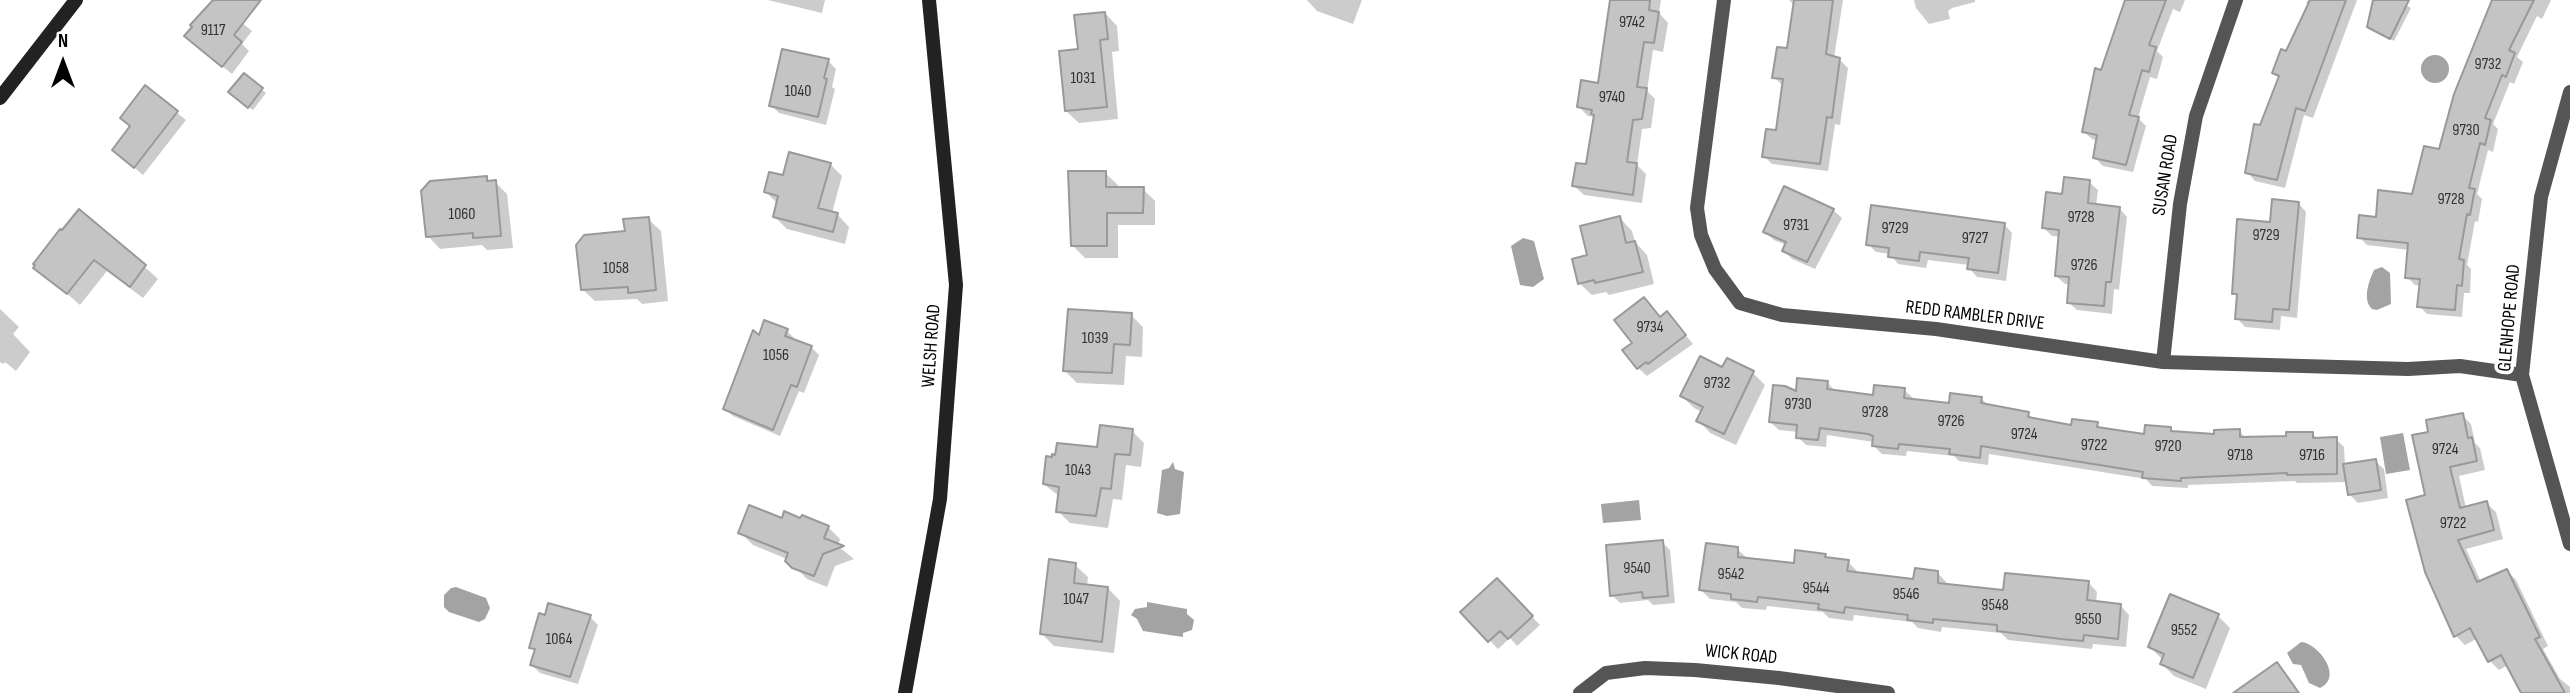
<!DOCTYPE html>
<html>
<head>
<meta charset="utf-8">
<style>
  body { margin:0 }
  #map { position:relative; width:2570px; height:693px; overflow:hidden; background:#fff; font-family:"Sofia Sans Condensed",sans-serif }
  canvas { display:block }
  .north { position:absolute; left:28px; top:28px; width:70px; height:70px; -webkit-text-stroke:5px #fff; paint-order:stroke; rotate:0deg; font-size:19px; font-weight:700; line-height:28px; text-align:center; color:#000 }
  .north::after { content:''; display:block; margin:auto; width:24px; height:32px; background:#000; clip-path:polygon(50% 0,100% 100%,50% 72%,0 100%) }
</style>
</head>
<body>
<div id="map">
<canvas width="2570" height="693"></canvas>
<div class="north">N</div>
</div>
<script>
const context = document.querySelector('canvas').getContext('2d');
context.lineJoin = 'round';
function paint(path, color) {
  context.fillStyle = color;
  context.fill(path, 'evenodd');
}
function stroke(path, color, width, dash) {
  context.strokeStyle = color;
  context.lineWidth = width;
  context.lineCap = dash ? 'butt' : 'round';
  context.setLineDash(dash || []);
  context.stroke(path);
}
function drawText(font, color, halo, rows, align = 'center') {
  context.font = font + ' "Sofia Sans Condensed",sans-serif';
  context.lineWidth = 7;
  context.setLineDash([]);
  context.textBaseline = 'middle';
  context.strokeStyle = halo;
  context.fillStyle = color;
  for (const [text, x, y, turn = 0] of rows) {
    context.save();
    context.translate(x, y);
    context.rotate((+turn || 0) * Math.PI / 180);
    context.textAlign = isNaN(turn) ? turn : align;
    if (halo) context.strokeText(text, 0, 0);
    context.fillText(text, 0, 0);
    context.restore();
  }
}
paint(new Path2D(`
  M2421 69a14 14 0 1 1 28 0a14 14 0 1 1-28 0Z
  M1523,238L1534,241L1544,279L1533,287L1520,285L1511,246Z
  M2382,267L2390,273L2391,304L2377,310L2372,309C2362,299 2369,281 2374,270Z
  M2403,433L2410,470L2386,474L2380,437Z
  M1173,462L1175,469L1184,472L1180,514L1167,516L1157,513L1162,470L1169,468Z
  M1639,500L1641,520L1603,523L1601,504Z
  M456,587L486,598L490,608L485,619L479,622L449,612L444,607V595L451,588Z
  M1147,602L1187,609V614L1194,620L1192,630L1183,633V637L1143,631L1137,619L1131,615L1135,609L1147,607Z
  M2301,642C2318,643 2344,677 2320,688L2309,683L2301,665L2293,664L2287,653Z`), '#a3a3a3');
paint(new Path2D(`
  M215,0L252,31L242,44L249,51L232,74L195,44Z
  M768,0H825L822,13Z
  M1307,0H1362L1353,24L1317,11Z
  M1612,0H1661L1659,13L1668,23L1663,52L1653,50L1647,91L1655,99L1651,128L1642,129L1637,165L1646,174L1642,203L1584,195L1574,186L1588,166L1595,117L1588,116L1579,107L1600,85Z
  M1789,0H1843L1834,58L1839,59L1848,68L1840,125L1835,124L1828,171L1772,164L1764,156L1777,132L1782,85L1774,77L1788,50L1795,6Z
  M1914,0H1975V2L1952,8L1948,11L1950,19L1929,24L1916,8Z
  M2128,0H2185L2180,12L2173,9L2157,51L2163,57L2157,79L2150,77L2138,118L2146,126L2133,172L2103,166L2095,158L2098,141L2092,139L2083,131Z
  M2308,0H2357L2313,118L2304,115L2285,188L2255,181L2247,172L2280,78L2274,73L2287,53L2309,6L2306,3Z
  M2374,0H2397L2411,8L2394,41L2369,27Z
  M2493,0H2551L2542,19L2537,16L2517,57L2523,62L2514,84L2510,82L2493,124L2498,129L2493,152L2488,150L2477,194L2482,199L2478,222L2475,221L2467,265L2471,269L2470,293H2464L2462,317L2427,314L2419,306L2421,286L2415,285L2407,277L2409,250L2367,245L2359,237L2377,219L2413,196L2441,152L2455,95L2483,20Z
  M1105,13L1117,26L1119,51L1112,52L1118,119L1079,123L1066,111L1079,50Z
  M828,61L836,69L832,87L835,89L826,125L779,113L771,105Z
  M244,75L266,93L253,110L234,96Z
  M145,87L186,120L143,175L114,150L132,127Z
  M830,164L842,176L832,213L837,214L849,227L845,244L787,229L775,217L778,204L766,192L784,177Z
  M1105,173L1118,185V189H1143L1155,201V225H1118V258H1085L1072,245Z
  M486,178L490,182H495L507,194L513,248L487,250L482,245L440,249L428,236Z
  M2089,182L2098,190L2096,206L2119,208L2127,217L2119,290L2114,289L2112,314L2077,310L2068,302L2070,284H2065L2056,276L2060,237L2052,236L2044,228L2063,196Z
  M2298,203L2306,212L2297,318L2281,316L2280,330L2245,327L2237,318L2238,298L2234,293L2271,224Z
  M1833,210L1842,218L1815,269L1792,259L1784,251L1786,245L1774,240L1765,232Z
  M1620,218L1632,231L1635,242L1647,255L1654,284L1609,295L1606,292L1592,295L1579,283L1589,257Z
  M648,219L661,231L668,301L642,304L637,299L595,301L582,289L626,232Z
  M2004,224L2012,233L2006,281L1977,277L1969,268V265L1928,260L1926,268L1898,264L1890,254L1876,252L1868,244Z
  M60,231L137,260L158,279L143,298L107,271L80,305L36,267Z
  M0,309L19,327L13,334L30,352L16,371L5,362L3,364L0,362Z
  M1667,313L1693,344L1647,376L1638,368L1661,318Z
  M1131,315L1143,327L1142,357L1126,356L1124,385L1077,383L1065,371Z
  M787,331L794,338L793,341L811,347L819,355L804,393L799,391L780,436L733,416L725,409L759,337Z
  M1723,369L1753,373L1765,385L1736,445L1710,433L1698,420L1702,412L1694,408L1682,396Z
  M1827,382L1835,391L1875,397L1904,390L1913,398L1912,401L1951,405L1981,398L1989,406L2028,414L2034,420L2073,427L2097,424L2103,430L2146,436L2170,429L2174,433L2216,436L2239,431L2247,439L2288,437L2312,433L2318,439H2336L2344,447L2345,466L2375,461L2384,469L2388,498L2358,503L2349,494L2348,482L2297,483L2295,481L2188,485V488L2152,486L2146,479L1989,454L1988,465L1959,461L1954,456L1907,451L1906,456L1882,454L1873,445L1874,442L1827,435L1826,447L1806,445L1798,437V432L1779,430L1770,422L1797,394Z
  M2462,415L2471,424L2475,443L2480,448L2485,470L2459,476L2466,508L2486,503L2496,512L2503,539L2466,549L2481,582L2507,571L2516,580L2548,646L2543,649L2560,679L2570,687V693H2523L2508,665L2499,670L2490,661L2478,638L2465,645L2456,636L2427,496L2431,433Z
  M1132,431L1144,443L1141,467L1126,465L1122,500L1113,499L1108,528L1070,523L1058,511L1060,497L1044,484Z
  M783,520L828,527L840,539L838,546L854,559L835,566L827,587L807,579L787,559L753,545L740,532Z
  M1662,542L1670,550L1675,603L1653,605L1648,600L1620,603L1612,595Z
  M1737,549L1747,558L1795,565L1825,556L1828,559L1848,562L1857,571V574L1914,581L1937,572L1946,582V586L2005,592L2088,582L2097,592L2096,603L2120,605L2129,615L2126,647L2093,644L2092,649L2008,640L2001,633L1942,627L1941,632L1918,628L1912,622L1854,615L1853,621L1829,618L1823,612L1767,606L1766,610L1742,608L1736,602L1710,599L1701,590Z
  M1075,565L1088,577L1087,586L1108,588L1120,601L1114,653L1054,646L1042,634Z
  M1497,580L1540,625L1517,646L1510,638L1498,649L1463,613Z
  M2218,616L2230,628L2206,689L2174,676L2162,664L2163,660L2150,647Z
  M590,617L598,625L578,684L540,673L532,665L536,652L531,647Z`), '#0003');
const building = new Path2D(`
  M213,0H261L234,35L242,42L222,67L184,36L192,27L190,25Z
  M1610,0H1650L1649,10L1659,12L1654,43L1644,42L1637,87L1647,88L1642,119L1633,120L1627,162L1637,163L1633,195L1572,186L1576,163L1586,164L1594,115L1591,114L1592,110L1577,107L1581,80L1598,83Z
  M1794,0H1833L1826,54L1840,58L1832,118L1827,117L1820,164L1762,157L1766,129L1776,130L1783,79L1772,78L1777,47L1787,48Z
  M2125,0H2166L2149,45L2156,47L2149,72L2142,70L2129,115L2139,117L2126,165L2093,158L2097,135L2082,132L2095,68L2101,70Z
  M2310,0H2346L2305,111L2296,108L2277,180L2245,173L2254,124L2260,125L2279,76L2272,73L2281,49L2286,51Z
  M2373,0H2409L2390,39L2367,27Z
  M2492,0H2534L2509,50L2515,53L2506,77L2502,75L2485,118L2491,120L2485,145L2480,143L2469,188L2475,189L2470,215L2467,214L2459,259L2464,260L2462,286L2457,285L2455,310L2417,307L2420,279L2405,278L2408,243L2357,238L2359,215L2376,217L2378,190L2412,194L2424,146L2439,149L2454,94Z
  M1105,12L1108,39L1100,40L1107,107L1065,111L1059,51L1078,49L1074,15Z
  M782,49L829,59L824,78L827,79L818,117L769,106Z
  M244,73L263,88L248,108L228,92Z
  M145,85L178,111L134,168L112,150L130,126L120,118Z
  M789,152L831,163L818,208L838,213L833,232L773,217L778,196L764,192L769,172L783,175Z
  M1068,171H1106V187H1144L1143,213H1107V246H1071Z
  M487,176V181L496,180L501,236L473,238V233L426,237L421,191L430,181Z
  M2064,177L2090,180L2088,203L2120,207L2111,282H2106L2104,306L2067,303L2069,277L2055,276L2059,230L2042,228L2046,192L2062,194Z
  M1784,186L1834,209L1807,262L1782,251L1786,242L1763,232Z
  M2272,199L2299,202L2289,310L2273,309L2272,322L2235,319L2237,294H2232L2237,219L2270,222Z
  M1871,205L2005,223L1998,273L1967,269L1969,258L1920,252L1919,261L1888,257L1889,248L1866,245Z
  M79,209L146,265L130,287L94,260L67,294L33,268L35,265L33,264L60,229L62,230Z
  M1620,216L1626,243L1635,241L1643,272L1595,283L1594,280L1578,284L1572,259L1587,255L1580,226Z
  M649,217L656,290L628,293V287L581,290L576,245L584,235L625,231L623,219Z
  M1644,297L1660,317L1667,311L1686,335L1648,364L1646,362L1637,369L1622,350L1632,343L1614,320Z
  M1068,309L1132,313L1130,345L1114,344L1112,373L1063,371Z
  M764,320L788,329L785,336L812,346L797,387L791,385L773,430L723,409L753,330L759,335Z
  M1700,356L1722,367L1727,358L1754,371L1724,434L1696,421L1703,407L1680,396Z
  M1797,378L1828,381L1827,389L1873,395L1874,385L1905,388L1904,398L1949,403L1950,393L1982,397L1981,403L2029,412L2028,417L2071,425L2072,419L2098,422L2097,427L2144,434L2145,425L2171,427V431L2214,434V430L2240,429V437L2286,436V432H2313V438L2337,437V474L2287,475V473L2181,478V481L2142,478L2143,472L1981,446L1980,458L1949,454L1950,449L1899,444L1898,449L1872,446L1873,436L1868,434L1820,428L1818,440L1796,438L1797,425L1769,422L1773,385L1785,386L1796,391Z
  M2463,413L2468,438L2472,437L2477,461L2450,467L2460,508L2487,501L2494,530L2458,540L2477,582L2507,569L2540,637L2535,639L2565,693H2521L2501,655L2488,662L2470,628L2454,637L2425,572L2406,500L2425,495L2412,435L2428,432L2426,420Z
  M1100,425L1133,429L1130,455L1115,454L1111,489L1101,488L1096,516L1056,512L1059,487L1043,484L1046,456L1052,457V454L1055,455L1057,443L1097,447Z
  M2376,459L2381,490L2348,495L2343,464Z
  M749,505L782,518L784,511L800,518L802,515L829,526L824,538L844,546L823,554L814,576L792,568L785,561L788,553L738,533Z
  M1663,540L1668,596L1643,598L1642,592L1610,596L1606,545Z
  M1706,543L1738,547V557L1794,563L1795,550L1826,554L1825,557L1849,560L1847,571L1913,579L1915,568L1938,571V583L2003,590L2005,573L2089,581L2087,600L2121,604L2118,639L2084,635L2083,641L2061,639L1997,631V625L1933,619V623L1907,620L1908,615L1845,607L1844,613L1818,609L1819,604L1758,597L1757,602L1731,599V594L1699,590Z
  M1049,559L1076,563L1074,583L1108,587L1102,642L1040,634Z
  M1497,578L1533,616L1508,639L1500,631L1488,642L1460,612Z
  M2170,594L2219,614L2193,678L2160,664L2164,654L2148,647Z
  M548,603L591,615L570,677L530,665L535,649L529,648L539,613L545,615Z
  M2277,662L2299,693H2233Z`);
paint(building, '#c4c4c4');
stroke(building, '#999', 2);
stroke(new Path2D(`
  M1724,0L1697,208L1701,235L1715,269L1740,303L1782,315L1936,329L2163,362L2408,369L2460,366L2522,375
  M2570,92L2541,197L2522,375L2570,544
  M2163,362L2180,204L2196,116L2236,0
  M1580,693L1606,673L1645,668L1695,670L1779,678L1888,693`), '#555', 14);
stroke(new Path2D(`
  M0,98L76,0
  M905,693L940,499L956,285L929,0`), '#222', 14);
drawText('16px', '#313131', null, [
  ["9742",1632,23],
  ["9117",213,31],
  ["9732",2488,65],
  ["1031",1083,79],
  ["1040",798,92],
  ["9740",1612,98],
  ["9730",2466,131],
  ["9728",2451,200],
  ["1060",462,215],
  ["9728",2081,218],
  ["9731",1796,226],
  ["9729",1895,229],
  ["9729",2266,236],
  ["9727",1975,239],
  ["9726",2084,266],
  ["1058",616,269],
  ["9734",1650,328],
  ["1039",1095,339],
  ["1056",776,356],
  ["9732",1717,384],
  ["9730",1798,405],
  ["9728",1875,413],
  ["9726",1951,422],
  ["9724",2024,435],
  ["9722",2094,446],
  ["9720",2168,447],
  ["9724",2445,450],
  ["9718",2240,456],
  ["9716",2312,456],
  ["1043",1078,471],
  ["9722",2453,524],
  ["9540",1637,569],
  ["9542",1731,575],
  ["9544",1816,589],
  ["9546",1906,595],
  ["1047",1076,600],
  ["9548",1995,606],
  ["9550",2088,620],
  ["9552",2184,631],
  ["1064",559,640]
]);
drawText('19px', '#000', '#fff', [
  ["SUSAN ROAD",2166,175,-81],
  ["REDD RAMBLER DRIVE",1975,316,7],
  ["GLENHOPE ROAD",2510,318,-85],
  ["WELSH ROAD",932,346,-86],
  ["WICK ROAD",1741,655,6]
]);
</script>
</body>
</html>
